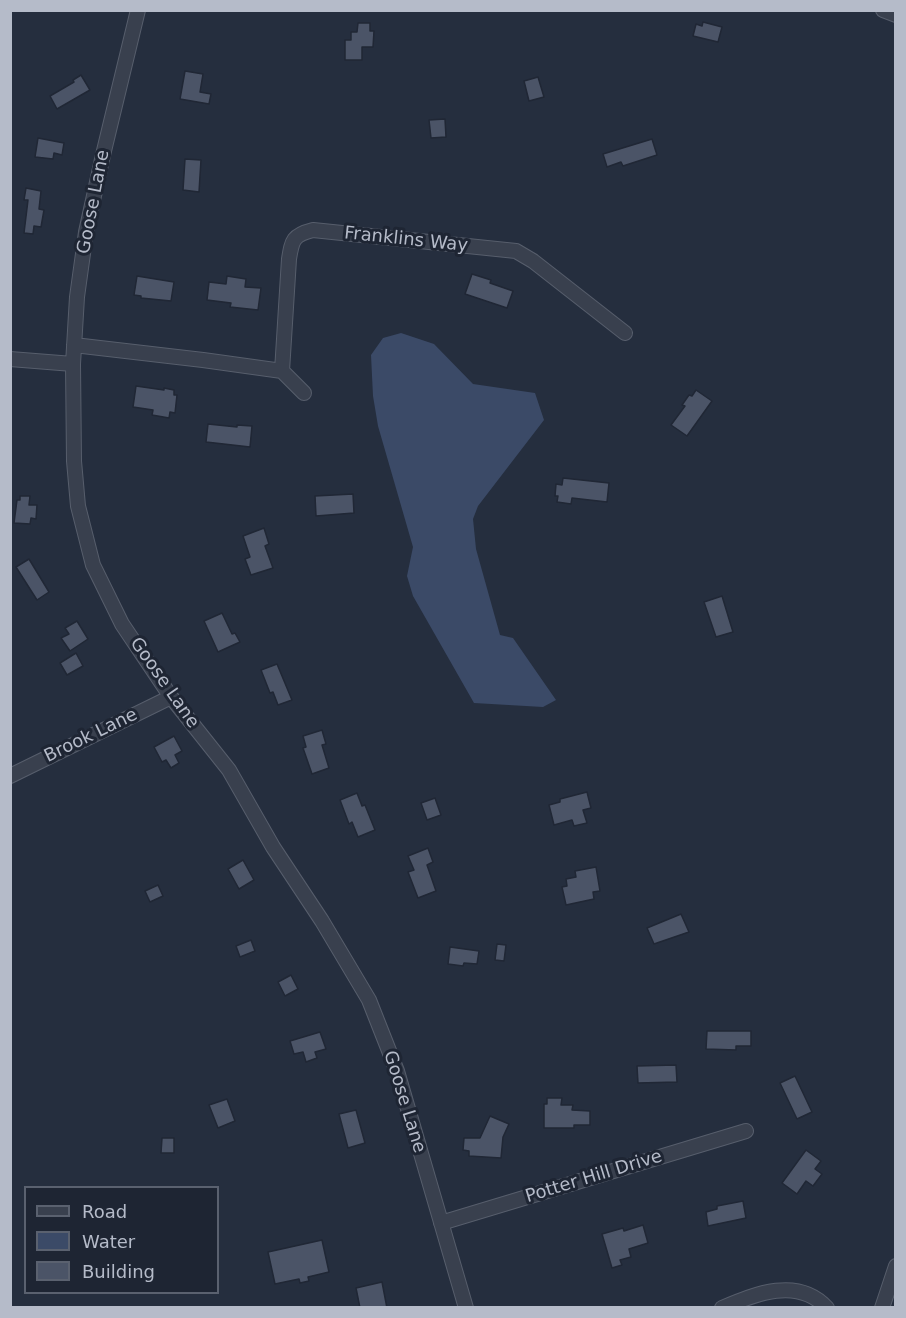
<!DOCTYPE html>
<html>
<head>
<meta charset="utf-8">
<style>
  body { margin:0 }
  #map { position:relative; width:906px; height:1318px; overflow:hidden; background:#252e3e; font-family:"DejaVu Sans",sans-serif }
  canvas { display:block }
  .frame { position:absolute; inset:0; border:12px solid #b5bbc9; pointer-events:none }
  .legend { position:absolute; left:24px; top:1186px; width:195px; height:108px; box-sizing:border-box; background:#1e2533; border:2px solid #5a616f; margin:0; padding:8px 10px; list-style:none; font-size:18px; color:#b5bbc9 }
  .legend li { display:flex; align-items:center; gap:12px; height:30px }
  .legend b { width:30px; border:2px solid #5a616f }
</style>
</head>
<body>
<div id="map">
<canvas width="906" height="1318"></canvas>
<div class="frame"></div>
<ul class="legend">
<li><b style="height:8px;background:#39404e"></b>Road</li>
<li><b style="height:16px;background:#3b4a67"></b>Water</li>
<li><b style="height:16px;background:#4b5467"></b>Building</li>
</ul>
</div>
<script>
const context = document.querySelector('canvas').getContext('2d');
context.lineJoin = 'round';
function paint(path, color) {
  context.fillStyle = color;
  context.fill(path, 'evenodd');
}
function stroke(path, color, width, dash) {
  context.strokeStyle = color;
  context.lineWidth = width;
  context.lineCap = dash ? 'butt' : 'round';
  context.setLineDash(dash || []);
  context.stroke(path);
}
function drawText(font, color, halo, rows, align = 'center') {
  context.font = font + ' "DejaVu Sans",sans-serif';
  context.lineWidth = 6;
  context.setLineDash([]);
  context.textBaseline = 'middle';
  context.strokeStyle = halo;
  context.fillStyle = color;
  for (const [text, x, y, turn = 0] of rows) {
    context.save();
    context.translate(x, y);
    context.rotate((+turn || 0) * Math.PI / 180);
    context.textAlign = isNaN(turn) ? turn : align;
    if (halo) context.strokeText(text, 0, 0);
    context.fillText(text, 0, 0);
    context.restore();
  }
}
paint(new Path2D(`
  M401,333L434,344L473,384L535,393L544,420L478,506L473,519L476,549L500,635L513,638L556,700L543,707L474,703L413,596L407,576L413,547L378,426L373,396L371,355L383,338Z`), '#3b4a67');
const building = new Path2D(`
  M703,22L722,27L718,42L693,36L696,24L702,26Z
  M358,23H370V31H374L373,47H362V60H345V40H351V32H357Z
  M185,71L203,74L200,92L211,94L209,104L180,99Z
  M81,75L90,90L57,109L50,96L74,82L73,80Z
  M538,77L544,97L529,101L524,81Z
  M445,119L446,137L431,138L429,120Z
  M38,138L64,143L62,155L54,153L53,159L35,157Z
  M652,139L657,155L623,166L621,162L607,167L603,154Z
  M185,159L201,160L199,192L183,190Z
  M26,188L41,191L39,209L44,210L41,227L34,226L33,234L24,233L28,200H24Z
  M472,274L491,280L490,283L513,291L507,308L465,294Z
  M137,276L174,282L171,301L141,298V296L134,295Z
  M227,276L246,279L245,287L261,288L258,310L230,307L231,303L207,300L209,282L226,284Z
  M136,386L164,390V388L174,390V395H177L175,413L170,412L169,418L152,415L153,410L133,407Z
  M696,390L712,401L687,436L671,425L685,406L682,405L689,395L692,396Z
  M208,424L237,427V425L252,426L250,447L206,442Z
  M563,478L609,483L607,502L572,498L571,504L557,502L558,496H555L556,484L562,485Z
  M353,494L354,513L316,516L315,496Z
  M20,496H30L29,505H37L36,519L31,518L30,524L14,523L17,500H20Z
  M264,528L269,544L265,546L273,568L251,575L245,559L250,557L243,536Z
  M29,559L49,592L37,600L16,567Z
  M722,596L733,632L716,637L704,602Z
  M222,613L232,634L235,633L240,642L218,652L204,621Z
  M77,621L88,639L70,651L61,638L69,634L65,628Z
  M76,653L83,666L67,675L60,663Z
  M277,664L292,700L278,705L273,692L270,693L261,670Z
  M322,730L326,744L322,745L329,768L312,774L303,748L306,747L303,736Z
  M174,736L182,751L175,755L179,763L171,768L166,760L162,762L154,747Z
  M587,792L591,808L583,810L587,823L574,826L572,820L554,825L549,805L560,802V799Z
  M357,793L362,806L365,805L375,830L358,837L352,822L349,824L340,800Z
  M435,798L441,815L427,820L421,803Z
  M428,848L433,862L427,865L436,891L418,898L408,872L414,870L408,856Z
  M243,860L254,880L239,889L228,869Z
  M596,867L600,891L593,892L594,899L566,905L562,887L567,886L566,879L576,877L575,871Z
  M158,885L163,896L150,902L145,891Z
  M681,914L689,932L654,944L647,928Z
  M251,940L255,951L240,957L236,946Z
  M497,944L506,945L504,961L495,960Z
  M450,947L479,951L477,964L464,963L463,966L448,964Z
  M291,975L298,989L285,996L278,982Z
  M707,1031H751V1046H736V1050L706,1049Z
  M320,1032L326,1049L315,1052L317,1058L306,1062L303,1052L294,1054L290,1041Z
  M676,1065L677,1082L638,1083L637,1066Z
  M795,1076L812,1112L797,1119L780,1083Z
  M547,1098H562L561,1105H573L572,1110L590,1111V1125H574V1128H544V1104H547Z
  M227,1099L235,1121L218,1128L209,1105Z
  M356,1110L365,1143L348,1148L339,1114Z
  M490,1116L509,1124L503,1137L501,1158L469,1156V1151L463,1150L464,1138H480Z
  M162,1138H174V1153H161Z
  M806,1150L821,1161L815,1169L822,1174L813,1186L806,1181L797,1194L782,1183Z
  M743,1201L746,1218L708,1226L706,1212L717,1209V1206Z
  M643,1225L648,1243L629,1249L631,1257L620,1260L622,1265L612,1268L602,1234L623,1228L624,1231Z
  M322,1240L329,1272L308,1277L309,1281L300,1283L299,1279L275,1284L268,1252Z
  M382,1282L387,1308H360L356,1288Z`);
paint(building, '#4b5467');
stroke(building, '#202735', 1.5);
const minor = new Path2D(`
  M138,10L103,155L86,232L77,297L73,364L74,461L78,506L93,565L122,624L171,697L229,770L273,847L322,921L369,1000L397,1071L466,1308
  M883,10L896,15
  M74,345L203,360L282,371L289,259C292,240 293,235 313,230L516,251L533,261L625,333
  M10,359L73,364
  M282,371L304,393
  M10,776L171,697
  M441,1223L746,1131
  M722,1308C755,1294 798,1276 827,1308
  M882,1308L896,1266`);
stroke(minor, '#575e6c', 16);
stroke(minor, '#39404e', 14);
drawText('18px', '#b5bbc9', '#1e2533', [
  ["Goose Lane",94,202,-79],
  ["Franklins Way",406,240,6],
  ["Goose Lane",164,683,55],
  ["Brook Lane",91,736,-26],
  ["Goose Lane",404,1102,73],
  ["Potter Hill Drive",594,1177,-17]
]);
</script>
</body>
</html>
